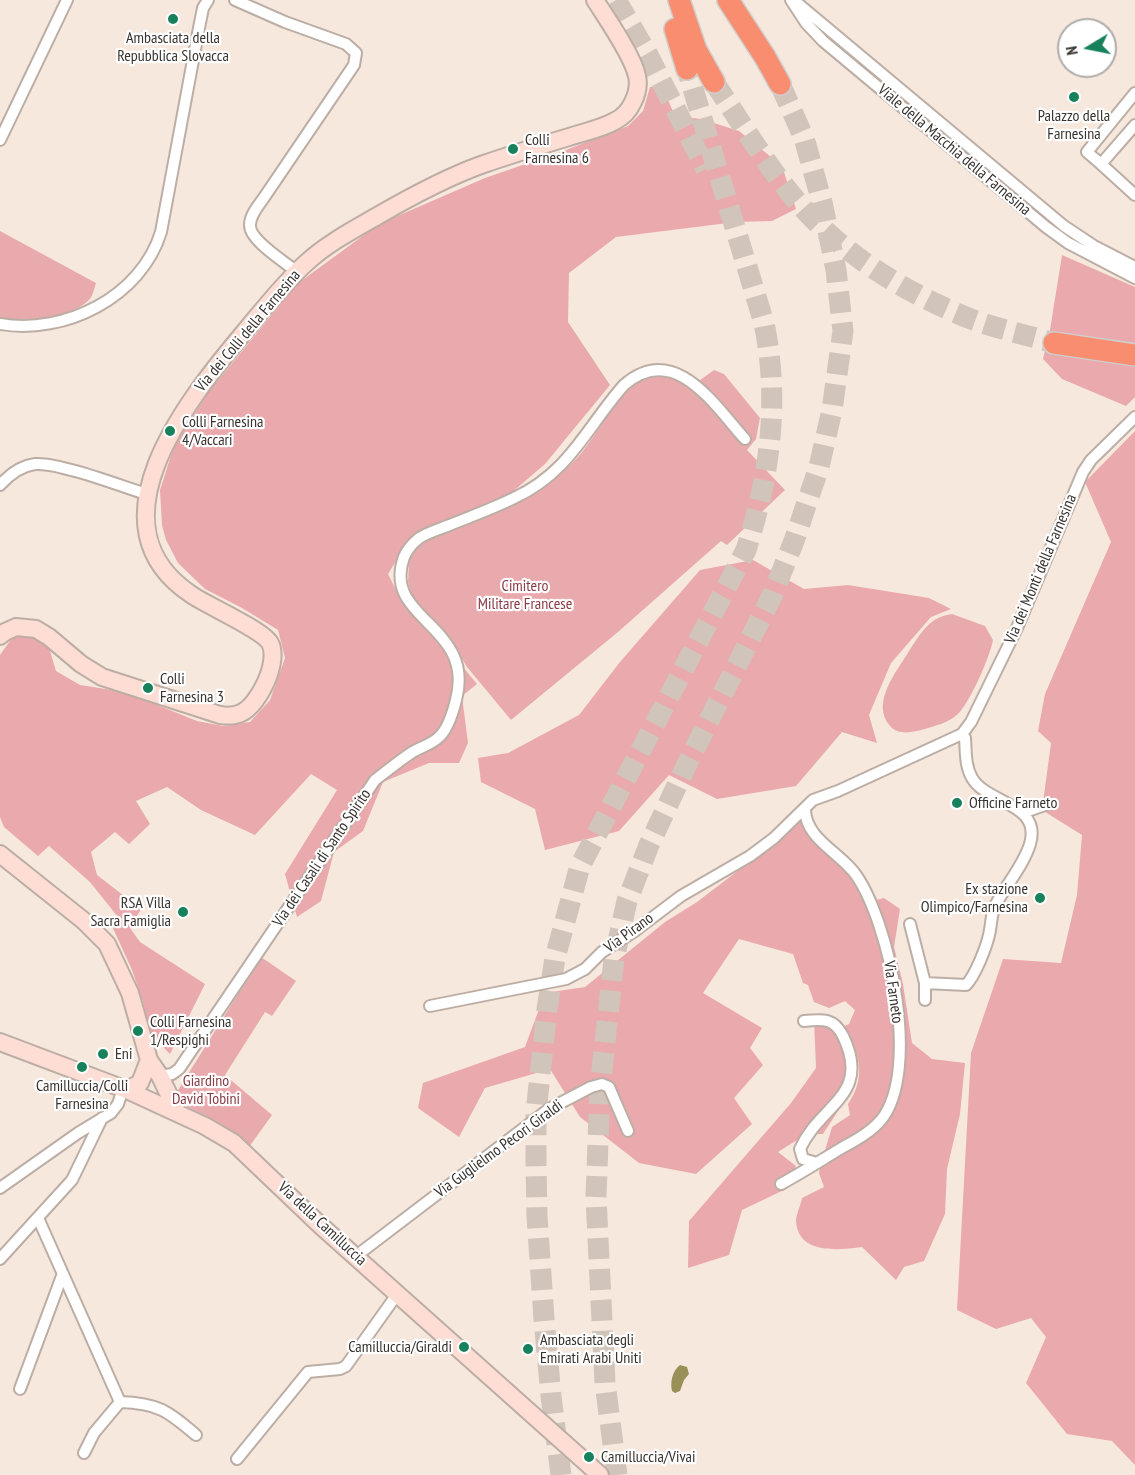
<!DOCTYPE html>
<html>
<head>
<meta charset="utf-8">
<style>
  body { margin:0 }
  #map { position:relative; width:1135px; height:1475px; overflow:hidden; background:#f7e8de; font-family:"PT Sans Narrow",sans-serif }
  canvas { display:block }
  .north { position:absolute; left:1057px; top:18px; width:60px; height:60px; box-sizing:border-box; background:#fff; border:2px solid #afadab; border-radius:50%; rotate:260deg; font-size:16px; font-weight:700; line-height:24px; text-align:center; color:#38322e }
  .north::after { content:''; display:block; margin:auto; width:21px; height:27px; background:#17815c; clip-path:polygon(50% 0,100% 100%,50% 72%,0 100%) }
</style>
</head>
<body>
<div id="map">
<canvas width="1135" height="1475"></canvas>
<div class="north">N</div>
</div>
<script>
const context = document.querySelector('canvas').getContext('2d');
context.lineJoin = 'round';
function paint(path, color) {
  context.fillStyle = color;
  context.fill(path, 'evenodd');
}
function stroke(path, color, width, dash) {
  context.strokeStyle = color;
  context.lineWidth = width;
  context.lineCap = dash ? 'butt' : 'round';
  context.setLineDash(dash || []);
  context.stroke(path);
}
function drawText(font, color, halo, rows, align = 'center') {
  context.font = font + ' "PT Sans Narrow",sans-serif';
  context.lineWidth = 4.5;
  context.setLineDash([]);
  context.textBaseline = 'middle';
  context.strokeStyle = halo;
  context.fillStyle = color;
  for (const [text, x, y, turn = 0] of rows) {
    context.save();
    context.translate(x, y);
    context.rotate((+turn || 0) * Math.PI / 180);
    context.textAlign = isNaN(turn) ? turn : align;
    if (halo) context.strokeText(text, 0, 0);
    context.fillText(text, 0, 0);
    context.restore();
  }
}
paint(new Path2D(`
  M0,231L96,283C94,289 93,296 89,300C69,319 25,327 0,319Z
  M714,370L724,374L760,418L756,439L747,450L785,490L727,545L721,541L618,632L511,720L467,667L445,632L412,596L408,582L409,558C414,552 419,546 425,541C432,536 442,533 450,530C470,522 490,515 510,506C533,496 551,482 570,465C607,433 627,346 692,386Z
  M952,614L985,626L993,640C990,657 970,702 958,714C950,722 935,726 925,729C913,732 899,736 890,726C870,703 897,671 909,651C921,633 929,617 952,614Z
  M261,957L296,981L272,1016L265,1012L225,1075L272,1115L249,1147C236,1135 221,1125 206,1116C194,1110 182,1106 175,1095Z`), '#e9aaad');
paint(new Path2D(`
  M662,86L675,116L701,119L739,131L782,166L796,209L772,221L736,222L616,237L569,273L568,322L610,385L545,464L502,501L432,526L411,537L388,574L399,596L434,632L477,684L462,696L468,743L459,763H429L383,782L363,831L334,852L321,901L297,917L285,874L337,790L311,774L255,835L201,810L167,787L136,801L150,824L129,844L115,832L91,852L97,875L141,909L130,928L140,942L205,984L170,1054L149,1033L143,1002L132,970L112,926L118,917L90,882L49,846L38,856L4,827L0,817V655L12,638L29,634L47,641L56,671L80,685L125,692L197,721L223,726L250,722L270,700L285,658L278,630L242,608L205,589L178,563L166,540L162,525L160,490L174,446L207,394L297,284L379,224L485,178L566,150L628,126L643,111L650,87Z
  M1062,255L1135,287V397L1126,406L1062,379L1043,359L1050,330Z
  M1135,431V1465L1112,1441L1067,1434L1026,1383L1046,1337L1031,1318L996,1329L957,1310L971,1053L1003,959L1061,963L1077,895L1082,835L1042,810L1051,743L1038,731L1045,694L1111,542L1085,482Z
  M753,560L804,589L848,585L929,598L951,609L931,617L891,663L869,715L877,743L842,732L796,786L717,799L669,775L619,831L545,850L535,809L481,782L478,758L508,753L579,715L620,662L700,570Z
  M802,817L844,865L868,902L884,898L900,909L894,947L903,984L912,1043L932,1059L965,1063L960,1114L947,1169L945,1214L924,1261L904,1267L896,1280L862,1247C839,1250 798,1255 796,1221C796,1214 801,1205 802,1198L824,1187L819,1173L820,1167L832,1127L850,1115L848,1104C858,1089 862,1074 857,1056L846,1062L853,1088L823,1134C806,1133 792,1143 778,1152L796,1166L786,1189L742,1210L729,1255L688,1268L689,1221L791,1103L816,1068L814,1019L841,1028L849,1024L855,1010L845,1001L829,1008L814,1002L808,985L803,983L793,954L739,939L703,993L762,1028L750,1048L763,1065L734,1098L752,1124L696,1174L639,1163L580,1117L550,1069L485,1088L459,1137L418,1108L423,1083L525,1047L545,993L585,987L665,922L697,902L782,837Z`), '#eaa9ac');
paint(new Path2D(`
  M680,1365L687,1367L689,1374L684,1380L680,1391L675,1393L672,1391C670,1383 672,1371 680,1365Z`), '#999058');
stroke(new Path2D(`
  M616,0L648,55L706,169
  M714,82C740,121 765,163 795,199C840,253 905,293 971,319C998,329 1026,335 1054,343
  M561,1475L551,1396L544,1319L537,1216L536,1164V1113L547,1009L555,958L580,866L746,550C770,476 780,400 764,323L687,69
  M617,1475L605,1383L596,1197L600,1088L614,959L627,901L649,845L687,764L772,596L794,541L819,467L832,410L843,331L836,270L822,202L804,138L780,84`), '#d1c4bb', 21, [21, 10]);
const street = new Path2D(`
  M235,0L285,22L346,44L356,53L354,65L263,199C258,206 250,215 250,225C249,240 285,262 297,272
  M791,0L806,23L823,41L1046,227L1068,243L1135,278
  M796,2L1064,226L1094,246L1135,267
  M1135,93L1087,152L1101,164L1135,125
  M0,140L67,0
  M1101,164L1135,195
  M0,324C65,335 141,297 161,232L199,28L203,8L208,0
  M0,485C9,475 20,466 35,464C58,462 121,486 146,494
  M1022,813L1048,804
  M910,924L925,983L966,985C975,976 986,948 989,935C991,927 991,917 994,908C1004,887 1023,867 1030,844C1042,803 987,804 972,778C965,766 966,752 965,738L962,734
  M925,983V1000
  M430,1006L566,979L585,969L602,952L636,930L681,896L750,856L774,838L813,800L838,791L962,734L971,722L1017,628L1083,472L1091,460L1135,417
  M804,1021C823,1019 834,1018 843,1036C872,1096 820,1104 800,1149L803,1159L817,1163
  M160,1076L172,1074L179,1069L375,780C387,771 399,761 411,753C420,747 431,745 439,737C448,729 453,712 456,700C476,624 381,620 404,557C407,550 412,544 418,539C426,533 437,530 447,526C469,517 492,509 514,498C570,472 586,428 624,385C675,341 714,405 745,439
  M781,1184C801,1173 820,1161 840,1149C854,1141 870,1133 881,1120C921,1071 890,924 856,875C841,853 805,839 805,809
  M0,1188L78,1133L111,1113L118,1104L123,1089
  M38,1218L120,1402L94,1433L84,1453
  M356,1256L549,1109L591,1087L602,1084L609,1087L628,1131
  M0,1259L72,1180L102,1118
  M20,1389L62,1276
  M120,1402C158,1403 168,1411 196,1435
  M237,1459L308,1372L340,1369L346,1366L398,1293`);
const secondary = new Path2D(`
  M0,636L5,632L16,627L36,629L49,637L81,664L102,677L220,715C227,716 235,716 241,713C259,705 280,661 270,643C263,630 208,606 192,595C87,526 186,402 241,336C262,311 282,285 306,263C328,243 353,230 379,215C412,196 445,178 481,165C510,155 539,146 569,137C584,132 601,129 615,121C623,117 629,111 633,102C637,94 639,85 637,76C633,56 607,19 595,0
  M0,854L84,921L107,944L130,993L149,1060L160,1076L177,1112
  M0,1042L127,1090L205,1126L234,1143L320,1225L600,1475
  M127,1090L140,1083L149,1060`);
const highway = new Path2D(`
  M679,0L696,50L714,82
  M728,0L765,57L780,84
  M675,29L687,69
  M1054,343L1135,355`);
stroke(street, '#bcaea5', 14);
stroke(secondary, '#bcaea5', 20);
stroke(highway, '#cfcecd', 24);
stroke(street, '#fff', 10);
stroke(secondary, '#fdddd4', 16);
stroke(highway, '#f88e6f', 21);
for (const [x, y, r, color] of [
  [173,19,6,"#17815c"],
  [1074,97,6,"#17815c"],
  [513,149,6,"#17815c"],
  [170,431,6,"#17815c"],
  [148,688,6,"#17815c"],
  [957,803,6,"#17815c"],
  [1040,898,6,"#17815c"],
  [183,912,6,"#17815c"],
  [138,1031,6,"#17815c"],
  [103,1054,6,"#17815c"],
  [82,1067,6,"#17815c"],
  [464,1347,6,"#17815c"],
  [528,1349,6,"#17815c"],
  [589,1457,6,"#17815c"]
]) {
  const dot = new Path2D();
  dot.arc(x, y, r, 0, 2 * Math.PI);
  context.fillStyle = color;
  context.fill(dot);
  stroke(dot, '#fff', 2);
}
drawText('16px', '#38322e', '#fff', [
  ["Ambasciata della",173,38,"center"],
  ["Repubblica Slovacca",173,56,"center"],
  ["Palazzo della",1074,116,"center"],
  ["Farnesina",1074,134,"center"],
  ["Colli",525,140],
  ["Farnesina 6",525,158],
  ["Colli Farnesina",182,422],
  ["4/Vaccari",182,440],
  ["Colli",160,679],
  ["Farnesina 3",160,697],
  ["Officine Farneto",969,803],
  ["Ex stazione",1028,889,"right"],
  ["Olimpico/Farnesina",1028,907,"right"],
  ["RSA Villa",171,903,"right"],
  ["Sacra Famiglia",171,921,"right"],
  ["Colli Farnesina",150,1022],
  ["1/Respighi",150,1040],
  ["Eni",115,1054],
  ["Camilluccia/Colli",82,1086,"center"],
  ["Farnesina",82,1104,"center"],
  ["Ambasciata degli",540,1340],
  ["Emirati Arabi Uniti",540,1358],
  ["Camilluccia/Giraldi",452,1347,"right"],
  ["Camilluccia/Vivai",601,1457]
], 'left');
drawText('16px', '#38322e', '#fff', [
  ["Viale della Macchia della Farnesina",954,150,40],
  ["Via dei Colli della Farnesina",248,331,-50],
  ["Via dei Monti della Farnesina",1041,569,-67],
  ["Via dei Casali di Santo Spirito",322,858,-56],
  ["Via Pirano",629,933,-36],
  ["Via Farneto",893,992,82],
  ["Via Guglielmo Pecori Giraldi",499,1149,-36],
  ["Via della Camilluccia",322,1224,43]
]);
drawText('16px', '#893b43', '#fff', [
  ["Cimitero",525,586],
  ["Militare Francese",525,604],
  ["Giardino",206,1081],
  ["David Tobini",206,1099]
]);
</script>
</body>
</html>
